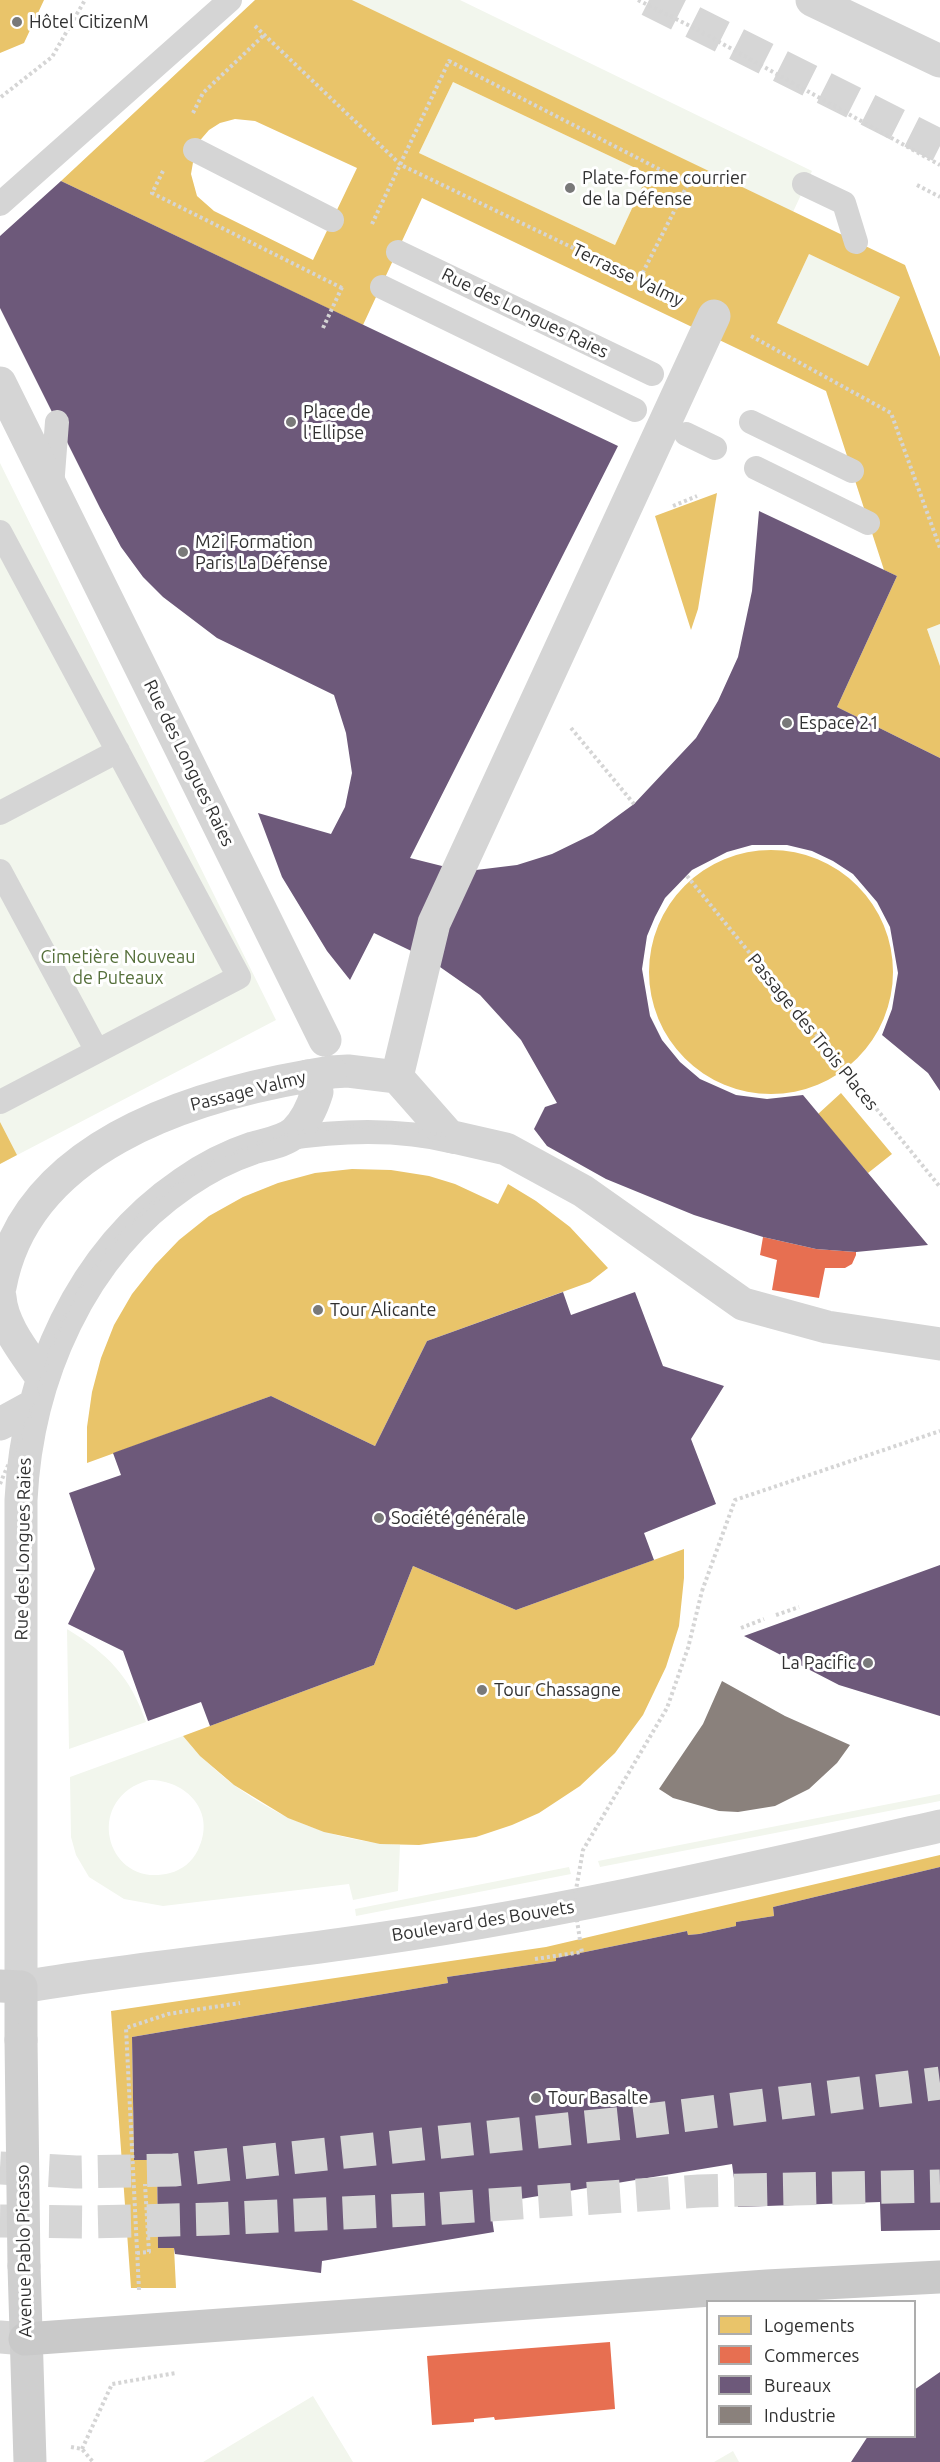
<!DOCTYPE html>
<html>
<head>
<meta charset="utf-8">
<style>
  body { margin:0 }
  #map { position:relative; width:940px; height:2462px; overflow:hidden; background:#fff; font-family:Ubuntu,sans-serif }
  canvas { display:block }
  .legend { position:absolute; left:706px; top:2300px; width:210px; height:138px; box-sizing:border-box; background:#fff; border:2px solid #adadad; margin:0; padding:8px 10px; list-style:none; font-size:18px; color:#313131 }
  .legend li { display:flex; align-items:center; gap:12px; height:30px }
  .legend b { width:30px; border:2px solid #adadad }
</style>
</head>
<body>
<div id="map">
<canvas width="940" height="2462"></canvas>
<ul class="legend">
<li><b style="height:16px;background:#e9c46a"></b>Logements</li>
<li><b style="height:16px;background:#e76f51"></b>Commerces</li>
<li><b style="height:16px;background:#6d597a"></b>Bureaux</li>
<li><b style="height:16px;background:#8a817c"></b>Industrie</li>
</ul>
</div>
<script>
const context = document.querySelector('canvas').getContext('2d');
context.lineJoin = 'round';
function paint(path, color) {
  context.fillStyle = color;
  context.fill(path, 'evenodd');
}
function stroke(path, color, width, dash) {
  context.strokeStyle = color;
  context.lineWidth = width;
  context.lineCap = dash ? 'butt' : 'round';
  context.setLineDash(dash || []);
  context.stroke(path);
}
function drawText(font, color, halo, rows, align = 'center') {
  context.font = font + ' Ubuntu,sans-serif';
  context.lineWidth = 6;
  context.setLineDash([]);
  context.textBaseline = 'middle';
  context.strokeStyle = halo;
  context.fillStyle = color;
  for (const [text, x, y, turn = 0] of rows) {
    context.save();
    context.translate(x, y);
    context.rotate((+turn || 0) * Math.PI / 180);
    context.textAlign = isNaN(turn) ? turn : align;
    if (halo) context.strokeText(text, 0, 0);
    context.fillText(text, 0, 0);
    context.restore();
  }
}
paint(new Path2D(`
  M352,0H460L812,171L793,212Z
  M453,82L648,174L615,245L419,153Z
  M809,254L900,297L868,366L777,323Z
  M0,463L276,1020L0,1164Z
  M940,624V666L927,629Z
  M67,1629C108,1654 130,1676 146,1722L69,1749Z
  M183,1736C236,1801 316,1841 400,1845L398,1891L353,1900L349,1884L163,1906L124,1899L89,1877L76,1855L71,1837L70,1777ZM149,1780C187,1780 217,1812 198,1850C192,1862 182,1870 170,1873C107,1890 81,1799 149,1780Z
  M940,1794V1801L600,1867L598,1861Z
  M569,1867L571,1874L356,1916L355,1909Z
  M313,2396L353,2462H203Z
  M733,2451L739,2462H714Z`), '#f2f6ed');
paint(new Path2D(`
  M0,0H44L24,43L0,53Z
  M255,0H352L905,265L940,357V624L927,629L940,666V758L837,707L897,576L884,570L826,391L422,198L363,325L61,181ZM453,82L648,174L615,245L419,153ZM235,119L255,121L357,168L313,260L214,211L197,196L191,174L196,145L209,130L220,123ZM809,254L900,297L868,366L777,323Z
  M217,286H233L401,364L425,401L437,430L440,456L435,491L417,521L406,533L370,552L347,558L313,563L285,562L249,555L211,540L185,524L156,495L149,471L150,426L140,410L119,396L106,395L109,358L120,332L140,314L182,294Z
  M717,493L698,609L691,630L655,516Z
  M649 972a122 122 0 1 1 244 0a122 122 0 1 1-244 0Z
  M841,1093L892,1154L868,1173L818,1114Z
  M0,1122L17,1155L0,1164Z
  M352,1169L391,1170L429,1176L455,1184L498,1204L508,1184L536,1201L570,1227L608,1268L590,1282L427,1341L375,1446L271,1396L87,1463V1427L92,1392L101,1358L114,1325L132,1294L155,1265L179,1240L209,1216L243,1197L278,1183L315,1173Z
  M684,1549V1578L679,1626L666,1667L643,1715L615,1753L580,1786L539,1813L512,1825L476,1837L419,1845L380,1844L324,1832L288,1818L234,1785L200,1756L183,1736L374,1665L413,1566L516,1610Z
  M940,1855V1867L773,1907L774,1916L736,1922V1926L699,1934L688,1935L687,1931L556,1958V1961L447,1977L448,1983L132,2037L134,2160H157L158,2248H174L176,2288H131L111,2011L546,1947Z`), '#e9c46a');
paint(new Path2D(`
  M763,1237L816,1249L856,1252V1255L852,1264L845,1268H825L819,1298L772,1290L777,1260L760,1255Z
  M610,2342L615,2409L495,2420L494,2417L474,2419V2422L432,2425L427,2356Z`), '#e76f51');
paint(new Path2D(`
  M61,181L618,446L410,858L446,867L476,870L517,865L552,854L593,834L634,804L696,738L718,701L738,657L752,591L759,511L897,576L837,707L940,758V1091L928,1073L882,1035L892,1009L898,973L890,927L877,902L853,874L833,861L812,851L787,845H752L727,852L692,870L665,898L655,917L647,936L642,969L650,1016L662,1040L680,1062L700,1079L736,1095L767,1099L803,1095L928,1245L856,1252L816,1249L763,1237L694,1215L606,1179L547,1146L534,1129L545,1107L557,1103L521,1040L480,995L430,960L374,933L350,980L327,951L282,877L258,813L331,834L345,807L352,773L346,733L334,695L217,638L163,597L143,577L121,547L100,508L0,308V236Z
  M563,1292L571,1315L635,1292L663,1366L724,1386L691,1439L716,1504L644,1533L654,1560L516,1610L413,1566L374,1665L210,1726L201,1702L148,1721L123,1651L68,1624L95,1569L69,1493L121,1475L113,1453L271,1396L375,1446L427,1341Z
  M940,1565V1716L839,1685L744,1636Z
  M940,1867V2230L881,2231L880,2202L738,2207L732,2164L490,2204L494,2232L322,2261L321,2273L175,2254L174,2248H158L157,2160H134L132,2037L448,1983L447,1977L556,1961V1958L687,1931L688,1935L699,1934L736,1926V1922L774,1916L773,1907Z
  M940,2372V2462H851L868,2436H914V2390Z`), '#6d597a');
paint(new Path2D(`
  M722,1681L785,1716L850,1745L837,1763L809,1789L775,1806L738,1812L719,1811L673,1798L659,1789L703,1724Z`), '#8a817c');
stroke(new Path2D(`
  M0,2221L92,2222L214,2219L431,2209L699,2191L940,2186`), '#d6d6d6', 33, [33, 16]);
stroke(new Path2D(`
  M0,2168L76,2172L174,2170L624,2123L940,2083`), '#d6d6d6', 33, [33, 16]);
stroke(new Path2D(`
  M649,0L940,146`), '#d6d6d6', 33, [33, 16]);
stroke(new Path2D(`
  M638,0L696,29L940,165
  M255,26L401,165L677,298
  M1,97L52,57L85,0
  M193,113L203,93L264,35
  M163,171L152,193L342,288
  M917,185L940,197
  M372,224L449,61L688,184L639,280
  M323,328L343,285
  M751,336L891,413L940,548
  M673,506L697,496
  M571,728L634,804
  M687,876L940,1187
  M702,1591L735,1500L940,1431
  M776,1615L799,1607
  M741,1628L764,1619
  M535,1959L582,1952L581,1947
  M137,2253L149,2252L145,2184
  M139,2290L126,2028L168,2014L240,2003
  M71,2447L82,2449L93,2462
  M82,2449L112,2384L176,2373`), '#d5d5d5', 4, [3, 3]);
stroke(new Path2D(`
  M195,150L332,220
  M804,184L844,203L856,242
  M0,204L230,0
  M398,252L652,374
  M382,287L635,410
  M751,422L852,471
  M686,434L715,448
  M756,468L868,523
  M52,487L57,422
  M0,532L239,977L0,1102
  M0,813L118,751
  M0,871L97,1051
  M284,1139C341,1130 399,1128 455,1142`), '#d5d5d5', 24);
stroke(new Path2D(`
  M812,0L940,61
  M714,316L434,923L397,1077L449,1136L506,1149L583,1191L743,1304L827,1327L940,1344
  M0,383L325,1040
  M331,1072L348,1071L397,1077
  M317,1092C313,1105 305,1122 295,1132C284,1142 266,1144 253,1148C229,1156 204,1169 184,1183C80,1254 27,1378 21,1500V1987C128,1969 235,1959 342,1944C544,1917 742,1871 940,1826
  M0,1287C25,1148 187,1097 308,1076
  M0,1297C2,1326 26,1354 42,1378
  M0,1424L33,1406
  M0,2337L25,2339`), '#d5d5d5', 33);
stroke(new Path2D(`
  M0,1986L21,1987V2040
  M24,2266L30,2462`), '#cfcfcf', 33);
stroke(new Path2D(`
  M25,2339L767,2286L940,2277`), '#c9c9c9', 33);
stroke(new Path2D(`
  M0,1484C11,1457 25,1431 34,1404C44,1376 50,1346 64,1319C138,1169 286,1099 449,1136
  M580,1940L574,1901L583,1850L667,1708L688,1648L702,1591`), '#d5d5d5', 4, [3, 3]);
stroke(new Path2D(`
  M308,1076L331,1072`), '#d5d5d5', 33);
stroke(new Path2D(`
  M21,2040L24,2266`), '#cfcfcf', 33);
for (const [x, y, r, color] of [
  [17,22,6,"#797979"],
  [570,188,6,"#797979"],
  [291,422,6,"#797979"],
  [183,552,6,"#797979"],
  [787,723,6,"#797979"],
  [318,1310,6,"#797979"],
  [379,1518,6,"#797979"],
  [868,1663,6,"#797979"],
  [482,1690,6,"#797979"],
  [536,2098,6,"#797979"]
]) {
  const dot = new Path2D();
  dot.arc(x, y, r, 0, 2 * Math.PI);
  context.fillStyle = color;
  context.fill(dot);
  stroke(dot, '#fff', 2);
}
drawText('18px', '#313131', '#fff', [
  ["Hôtel CitizenM",29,22],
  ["Plate-forme courrier",582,178],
  ["de la Défense",582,199],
  ["Place de",303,412],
  ["l'Ellipse",303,433],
  ["M2i Formation",195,542],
  ["Paris La Défense",195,563],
  ["Espace 21",799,723],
  ["Tour Alicante",330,1310],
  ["Société générale",391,1518],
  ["La Pacific",856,1663,"right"],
  ["Tour Chassagne",494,1690],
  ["Tour Basalte",548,2098]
], 'left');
drawText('18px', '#313131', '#fff', [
  ["Terrasse Valmy",628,275,26],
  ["Rue des Longues Raies",525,313,26],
  ["Rue des Longues Raies",189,763,64],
  ["Passage des Trois Places",813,1032,51],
  ["Passage Valmy",248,1091,-14],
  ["Rue des Longues Raies",23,1549,-89],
  ["Boulevard des Bouvets",483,1921,-9],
  ["Avenue Pablo Picasso",24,2251,-91]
]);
drawText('18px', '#56703b', '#fff', [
  ["Cimetière Nouveau",118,957],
  ["de Puteaux",118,978]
]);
</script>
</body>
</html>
